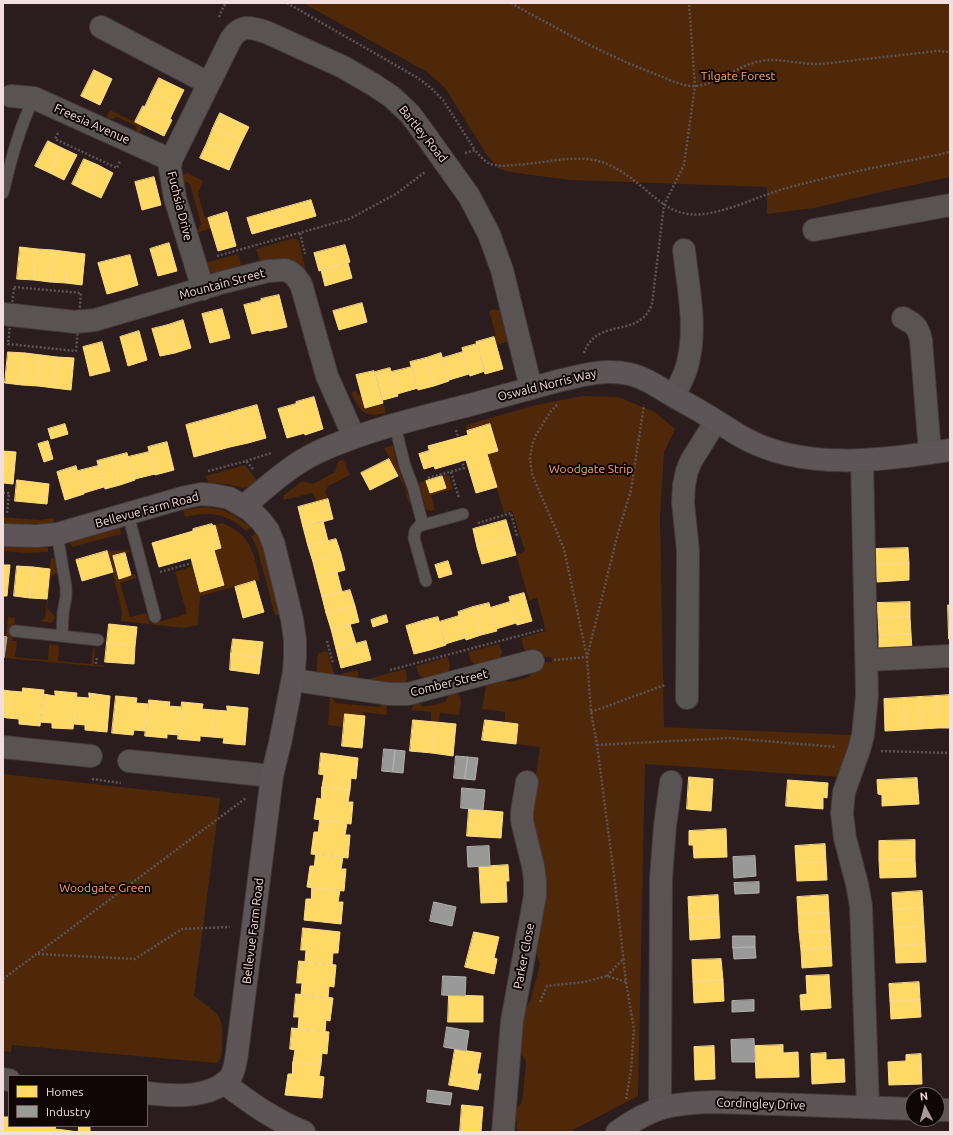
<!DOCTYPE html>
<html>
<head>
<meta charset="utf-8">
<style>
  body { margin:0 }
  #map { position:relative; width:953px; height:1135px; overflow:hidden; background:#2b1c1d; font-family:Ubuntu,sans-serif }
  canvas { display:block }
  .frame { position:absolute; inset:0; border:4px solid #f2dede; pointer-events:none }
  .legend { position:absolute; left:8px; top:1075px; width:140px; height:52px; box-sizing:border-box; background:#110606; border:1px solid #6b5c5c; margin:0; padding:5px 7px; list-style:none; font-size:12px; color:#f2dede }
  .legend li { display:flex; align-items:center; gap:8px; height:20px }
  .legend b { width:20px; border:1px solid #6b5c5c }
  .north { position:absolute; left:905px; top:1087px; width:40px; height:40px; box-sizing:border-box; background:#110606; border:1px solid #6b5c5c; border-radius:50%; rotate:354deg; font-size:11px; font-weight:700; line-height:16px; text-align:center; color:#f2dede }
  .north::after { content:''; display:block; margin:auto; width:14px; height:18px; background:#ac9a9a; clip-path:polygon(50% 0,100% 100%,50% 72%,0 100%) }
</style>
</head>
<body>
<div id="map">
<canvas width="953" height="1135"></canvas>
<div class="frame"></div>
<ul class="legend">
<li><b style="height:11px;background:#ffd966"></b>Homes</li>
<li><b style="height:11px;background:#999"></b>Industry</li>
</ul>
<div class="north">N</div>
</div>
<script>
const context = document.querySelector('canvas').getContext('2d');
context.lineJoin = 'round';
function paint(path, color) {
  context.fillStyle = color;
  context.fill(path, 'evenodd');
}
function stroke(path, color, width, dash) {
  context.strokeStyle = color;
  context.lineWidth = width;
  context.lineCap = dash ? 'butt' : 'round';
  context.setLineDash(dash || []);
  context.stroke(path);
}
function drawText(font, color, halo, rows, align = 'center') {
  context.font = font + ' Ubuntu,sans-serif';
  context.lineWidth = 4;
  context.setLineDash([]);
  context.textBaseline = 'middle';
  context.strokeStyle = halo;
  context.fillStyle = color;
  for (const [text, x, y, turn = 0] of rows) {
    context.save();
    context.translate(x, y);
    context.rotate((+turn || 0) * Math.PI / 180);
    context.textAlign = isNaN(turn) ? turn : align;
    if (halo) context.strokeText(text, 0, 0);
    context.fillText(text, 0, 0);
    context.restore();
  }
}
paint(new Path2D(`
  M303,3H950V177L885,191L814,208L767,214V187L571,180L531,175L505,171L498,168L487,155L445,88L427,72Z
  M110,110L143,126L138,136L137,134L136,126L117,117L108,120L107,115Z
  M188,173L203,181L198,194L205,218H208L212,228L196,233L201,224L190,184L181,180L180,176Z
  M294,238L299,241L306,271L302,273L264,264L259,259L256,249Z
  M238,254L241,264L239,270C225,273 211,281 205,263Z
  M494,309L500,311L509,341L496,345L494,337L496,336L489,311Z
  M356,390L358,395L361,394L366,408L383,403L386,413C363,418 361,412 351,393Z
  M582,396L618,397L655,412L675,429L664,452L660,516L664,727L851,735L840,777L645,764L638,1096L569,1132H517V1121H512L514,1110L522,1103L526,1062L519,1048L523,1009L530,1002L540,964L536,952L532,828L533,796L540,747L516,744L505,723V712L482,709L486,686L490,680L500,677L510,682L529,677C536,664 538,663 552,662L551,657H538L535,649L527,651L524,650L521,638L546,631L537,598L529,600L516,555L525,551L512,510L504,513L487,454L498,450L491,425L467,431L466,425L536,405Z
  M393,445L396,461L410,501L409,504L404,486L384,448Z
  M343,459L350,475L328,486L325,492L328,499L317,503L313,493L283,500L284,495L302,481L313,484L335,472L338,462Z
  M245,465L258,482L251,486L243,488L226,484L208,483L206,476Z
  M449,475L453,489L431,495L435,510L430,511L426,509L419,483L426,481L430,493L445,488L442,476Z
  M205,507C224,508 237,515 251,528L246,531C227,513 210,511 185,517L183,510Z
  M3,517L39,520L53,518L54,523L40,526L3,524Z
  M223,523C228,526 233,528 237,531C253,542 256,563 260,580L200,596L198,625L184,628L121,621L122,611L107,551L129,550V552L113,557L119,579L135,574L136,578L120,583L130,617L146,613L150,624L187,614L175,572L193,566L200,592L224,585L214,550L221,548L215,525Z
  M120,528L121,534L72,547L70,542Z
  M256,533L265,553L281,614L275,615L257,548L251,536Z
  M3,545L37,548L48,547V552L25,553L3,551Z
  M51,558H54L57,573L51,576L47,608L55,616V618L51,623L40,621L45,618Z
  M8,617L15,618L12,641H17L15,657L48,660L49,644L59,645L58,661L91,664L93,648L95,649L94,665H105L104,667L4,658Z
  M499,644L502,652L500,660L477,666L471,661L468,652Z
  M327,651L335,676L357,670L359,676L343,681L316,678L318,653Z
  M448,657L450,666L448,673L425,679L419,675L416,666Z
  M405,669C407,676 409,682 402,687L364,680Z
  M456,692C464,697 460,707 459,715L440,713L439,722L431,721V712L411,710L416,700L423,707L445,702L450,693Z
  M330,694L336,703L379,707L386,700L387,715L363,712V716L346,714L344,727L328,725Z
  M3,774L220,798L194,996C218,1015 224,1012 222,1046C222,1052 222,1059 217,1063L12,1045L11,1052L3,1051Z`), '#4e2808');
const homes = new Path2D(`
  M94,70L112,79L100,105L81,96Z
  M159,78L184,90L177,104L152,92Z
  M152,92L177,104L170,119L145,107Z
  M143,106L172,120L164,136L135,122Z
  M220,113L249,127L242,141L213,128Z
  M213,128L242,141L235,156L207,143Z
  M48,141L62,148L50,173L35,166Z
  M207,143L235,156L229,170L200,158Z
  M62,148L77,155L64,180L50,173Z
  M84,159L98,165L86,191L72,184Z
  M98,165L113,173L101,198L86,191Z
  M154,177L161,205L142,210L135,182Z
  M311,200L316,216L284,225L279,209Z
  M279,209L284,225L252,234L247,218Z
  M227,212L236,246L218,251L208,218Z
  M169,243L177,271L158,276L150,249Z
  M345,245L350,262L319,271L314,253Z
  M20,247L37,249L34,280L17,279Z
  M37,249L53,250L50,282L34,280Z
  M53,250L69,252L66,283L50,282Z
  M69,252L85,254L82,285L66,283Z
  M130,255L138,285L122,290L114,259Z
  M114,259L122,290L107,294L98,263Z
  M348,263L352,278L325,286L321,270Z
  M279,295L287,327L269,331L261,299Z
  M261,301L269,330L252,334L244,305Z
  M362,303L367,322L339,330L333,311Z
  M222,309L230,338L210,343L202,314Z
  M183,320L191,348L175,353L168,325Z
  M168,325L175,353L160,356L152,329Z
  M139,331L147,360L128,366L120,337Z
  M494,337L503,369L485,374L476,342Z
  M102,342L110,371L90,376L83,347Z
  M477,344L485,371L470,376L462,348Z
  M8,352L25,353L22,385L5,383Z
  M463,352L469,374L449,380L443,358Z
  M25,353L41,355L38,386L22,385Z
  M441,353L449,381L434,386L426,358Z
  M41,355L57,357L54,388L38,386Z
  M57,357L74,358L71,390L54,388Z
  M426,358L434,386L418,390L410,362Z
  M412,367L418,388L397,394L391,372Z
  M390,368L398,396L383,400L375,372Z
  M374,371L383,403L365,408L356,375Z
  M314,397L323,429L305,435L296,402Z
  M296,404L305,433L287,438L278,409Z
  M257,405L266,438L248,443L239,410Z
  M239,410L248,443L230,447L222,415Z
  M222,415L230,447L212,452L204,420Z
  M204,420L212,452L194,457L186,425Z
  M65,424L68,434L51,439L48,429Z
  M490,424L498,451L487,454L497,487L476,493L466,460L435,469L428,446L468,435L467,431Z
  M48,441L53,459L44,462L38,444Z
  M167,442L174,470L155,475L148,447Z
  M3,451L16,452L13,484L3,483Z
  M429,451L434,466L424,469L419,454Z
  M149,452L155,474L135,479L128,457Z
  M127,453L135,480L120,485L112,457Z
  M112,457L120,485L105,489L97,461Z
  M389,459L398,476L370,490L361,473Z
  M76,466L84,494L65,500L57,472Z
  M98,466L104,487L84,493L78,471Z
  M442,476L446,488L430,493L426,481Z
  M17,480L49,484L47,504L15,501Z
  M328,499L333,519L303,527L298,507Z
  M506,520L511,537L477,547L473,529Z
  M323,521L328,541L308,546L303,527Z
  M212,524L213,526L215,525L221,548L214,550L224,585L200,592L191,558L159,567L152,543L193,531V529Z
  M511,537L516,555L482,564L477,547Z
  M336,539L341,554L313,562L308,546Z
  M908,548L909,563L876,565L875,549Z
  M107,551L113,572L82,581L76,560Z
  M125,553L131,575L119,579L113,556Z
  M341,554L345,570L317,578L313,562Z
  M448,561L452,574L439,578L435,565Z
  M909,563V580L877,582L876,565Z
  M3,565H10L7,596H3Z
  M17,566L33,567L30,598L14,596Z
  M33,567L50,569L47,599L30,598Z
  M337,572L342,592L322,597L317,578Z
  M255,581L264,612L243,618L235,587Z
  M350,590L355,606L326,613L322,597Z
  M524,593L532,621L517,625L509,597Z
  M510,602L516,623L496,629L490,608Z
  M910,602V617L878,618L877,603Z
  M489,603L497,631L481,635L473,607Z
  M948,605H950V639H949Z
  M355,606L359,622L331,629L326,613Z
  M473,607L481,635L466,640L458,612Z
  M386,615L388,622L373,627L371,620Z
  M459,616L465,638L445,644L439,622Z
  M438,617L446,645L430,650L422,621Z
  M910,617L911,634L879,635L878,618Z
  M422,621L430,650L414,654L406,626Z
  M109,624L137,627L135,646L107,643Z
  M350,624L356,644L336,649L331,629Z
  M911,634L912,650L879,652V635Z
  M233,639L263,642L261,658L231,654Z
  M366,641L371,660L341,668L336,649Z
  M107,643L135,646L134,664L105,662Z
  M231,654L261,658L259,674L230,670Z
  M23,688L44,690L40,726L19,724V719L7,718L10,691L22,692Z
  M3,690L10,691L7,718L3,717Z
  M55,691L77,693L73,729L52,728V723L40,722L43,694L55,696Z
  M89,693L110,696L107,732L85,730V725L74,724L76,697L89,698Z
  M950,695V728H938L936,696Z
  M116,696L137,698L136,703L148,704L146,731L134,730L133,735L112,733Z
  M936,696L938,728L921,729L919,697Z
  M919,697L921,729L905,730L903,698Z
  M903,698L905,730L885,731L884,699Z
  M149,700L170,702L169,706L181,707L179,735L167,734V738L145,736Z
  M182,702L203,704L202,709L214,710L212,737L200,736V741L178,739Z
  M227,706L248,708L245,745L223,743L224,738L212,737L214,710L227,711Z
  M345,714L365,716L362,748L342,746Z
  M413,720L435,722L432,753L410,751Z
  M485,720L518,724L516,744L482,740Z
  M435,722L456,724L453,756L432,753Z
  M321,753L358,758L356,779L351,778L350,790L322,787L324,775L319,774Z
  M689,777L713,779L711,811L687,809Z
  M917,778L919,804L882,806V795L878,794L877,780Z
  M788,780L828,783L827,798L823,797V809L786,806Z
  M322,787L350,790L348,802H353L351,824L314,819L317,798L321,799Z
  M469,809L503,812L501,838L467,836Z
  M320,820L347,823L345,835H350L348,858L311,854L314,832H318Z
  M726,829L727,857L694,858L693,845H689V831Z
  M915,840V859L879,860V841Z
  M825,844L826,862L796,863L795,846Z
  M316,854L343,857L341,869H346L344,891L307,887L310,866H314Z
  M915,859L916,877L880,878L879,860Z
  M826,862L827,880L797,881L796,863Z
  M508,865L509,881H506L507,902L481,903L479,867Z
  M312,888L340,890L338,902H343L341,924L304,920L306,899H311Z
  M922,891L923,908L893,910L892,893Z
  M718,895L719,917L689,918L688,897Z
  M828,895L829,913L798,914L797,897Z
  M923,908L924,926L894,928L893,910Z
  M829,913L830,931L799,932L798,914Z
  M719,917L720,938L690,940L689,918Z
  M924,926L925,944L895,946L894,928Z
  M303,928L340,932L338,953H333L332,965L305,962L306,950H301Z
  M830,931L831,948L801,950L799,932Z
  M474,932L499,937L494,958L497,959L494,974L465,967Z
  M925,944L926,962L896,963L895,946Z
  M831,948L832,966L802,968L801,950Z
  M721,959L723,980L693,982L692,960Z
  M299,961L336,965L334,987L329,986L328,998L301,995L302,983H297Z
  M829,975L831,1008L801,1010L800,995L807,994L806,976Z
  M723,980L724,1001L694,1003L693,982Z
  M919,982L920,1000L890,1001L889,984Z
  M296,994L333,998L330,1021L326,1020L325,1032L298,1029L299,1017H294Z
  M449,995L483,996V1022H448Z
  M920,1000L921,1017L891,1019L890,1001Z
  M292,1028L329,1032L327,1054L322,1053L321,1065L293,1062L295,1050L290,1049Z
  M783,1045V1053L798,1052L799,1077L756,1078L755,1046Z
  M714,1046L715,1079L695,1080L694,1047Z
  M455,1049L481,1053L477,1074H481L478,1090L449,1085Z
  M826,1053V1060L844,1059L845,1082L812,1084L811,1054Z
  M921,1054L922,1084L889,1085L888,1062L906,1061V1055Z
  M293,1062L321,1065L319,1076L324,1077L322,1098L285,1095L288,1074H292Z
  M462,1105L483,1107L481,1132H460Z
  M4,1117H9V1126H29V1132H3Z
  M29,1126L45,1127V1126H56L55,1129L64,1130L63,1132H29Z
  M79,1126H90V1132H63L64,1130L78,1132Z`);
paint(homes, '#ffd966');
stroke(homes, '#fbda8a', 1);
const industry = new Path2D(`
  M3,636L7,637L4,658H3Z
  M384,749L395,750L393,772L382,771Z
  M395,750L405,751L403,773L393,772Z
  M456,756L468,757L465,779L454,778Z
  M468,757L478,758L475,780L465,779Z
  M462,788L485,790L483,810L461,808Z
  M489,846L490,866L468,867L467,847Z
  M755,856L756,876L734,878L733,857Z
  M759,882V893L735,894L734,883Z
  M434,902L456,907L452,926L430,921Z
  M733,936H755V947L733,948Z
  M755,947L756,958L734,959L733,948Z
  M443,976L466,977L465,996L442,995Z
  M754,1000V1011L732,1012V1001Z
  M447,1027L469,1031L466,1051L444,1047Z
  M754,1039L755,1062H732L731,1040Z
  M428,1090L452,1093L450,1105L427,1102Z`);
paint(industry, '#999');
stroke(industry, '#b4aeae', 1);
const lane = new Path2D(`
  M3,193C11,160 19,128 34,98
  M395,426L405,466L413,487L423,525
  M128,514L155,617
  M57,534L66,587V597L63,613L62,636
  M426,581L414,538L415,531L419,526L463,514
  M15,631L98,640`);
const street = new Path2D(`
  M101,27L208,83
  M11,96L34,98L171,160
  M814,230L950,205
  M203,289L175,198L170,168L171,160L231,39C241,24 251,27 266,32L343,67L374,85L392,97L410,114L424,133L469,196L489,234L502,270L531,388
  M3,314L76,322L95,320L224,282L268,271L285,270L290,272L295,276L301,284L327,376L354,437
  M903,318C915,324 918,327 921,340L930,453
  M674,396C679,385 686,374 688,362C697,326 688,287 684,250
  M862,460L867,695L863,735L859,750L844,792L842,813L845,838L857,884L861,906L868,1107
  M867,660L950,656
  M293,680L389,694H408L533,661
  M687,698L688,551L683,502L684,485L687,471L691,461L716,421
  M3,747L91,756
  M129,761L272,776
  M660,1108L661,878L665,826L671,782
  M503,1132L512,1021L535,896V880L533,866L522,821V811L527,782`);
const secondary = new Path2D(`
  M244,506C267,487 290,465 318,452C368,429 424,417 477,403C503,396 529,389 554,382C579,376 604,368 629,374C644,377 657,386 670,394C685,403 701,411 716,421C725,426 733,432 742,437C804,472 883,460 950,450
  M3,535L37,536L57,534L182,498L201,494L213,495L229,498L250,510L261,521L268,530L274,545L292,619L295,640V656L294,672L280,743L272,776L237,1053C236,1060 235,1068 232,1074C230,1080 223,1084 218,1087C196,1098 171,1096 147,1093
  M3,1079L9,1080
  M224,1083C249,1102 274,1120 304,1132
  M937,1110H950
  M617,1132C653,1106 672,1103 716,1102L913,1109`);
stroke(lane, '#453939', 13);
stroke(street, '#453939', 24);
stroke(secondary, '#453939', 24);
stroke(new Path2D(`
  M287,3L418,78L431,88L443,100L475,150
  M511,3C559,30 607,56 658,75C670,80 683,87 696,86C719,84 738,65 761,61C775,58 789,62 803,63C809,64 815,64 821,64L937,51L950,52
  M219,17L221,12L226,3
  M58,133L55,139L117,168L120,161
  M465,153L475,150C479,155 484,161 490,164C498,166 507,166 514,165C538,164 563,157 587,159C611,161 629,176 647,191C660,202 671,212 689,214C718,218 759,195 787,188C841,173 896,164 950,152
  M300,233L305,254
  M217,256L349,219L396,194L425,172
  M14,287L81,293L76,351L8,344Z
  M584,353C596,319 633,336 648,312C650,310 651,306 652,304L664,205L684,165L695,86L689,3
  M456,430L458,437
  M246,461L271,453
  M208,471L246,461L253,469
  M451,472L459,498
  M428,478L464,468L462,461
  M3,493H9L7,513
  M478,523L511,513L517,536
  M160,572L192,563
  M327,641L333,664
  M554,660L587,657L564,549L532,474L530,459L532,445L536,435L551,411L557,405
  M96,664L97,656
  M390,670L545,629
  M591,712L665,685
  M597,745L729,738L836,747
  M881,751L950,753
  M92,779L121,783
  M38,954L135,959L182,929L230,927
  M607,976L623,959
  M3,979L246,798
  M540,1002L547,986L584,982L607,976L626,982
  M626,1099L631,1070L634,1029L626,982L614,875L597,745L591,712L587,657L618,533L631,490L644,405`), '#5c5455', 2.5, [2, 2]);
stroke(lane, '#5a5354', 11);
stroke(street, '#5a5354', 22);
stroke(secondary, '#5d5557', 22);
drawText('12px', '#fca86b', '#110606', [
  ["Tilgate Forest",738,76],
  ["Woodgate Strip",591,469],
  ["Woodgate Green",105,888]
]);
drawText('12px', '#f2dede', '#110606', [
  ["Freesia Avenue",92,124,24],
  ["Bartley Road",423,134,51],
  ["Fuchsia Drive",180,206,76],
  ["Mountain Street",222,284,-15],
  ["Oswald Norris Way",547,385,-14],
  ["Bellevue Farm Road",147,510,-15],
  ["Comber Street",449,683,-14],
  ["Bellevue Farm Road",253,931,-83],
  ["Parker Close",524,956,-79],
  ["Cordingley Drive",761,1104,2]
]);
</script>
</body>
</html>
